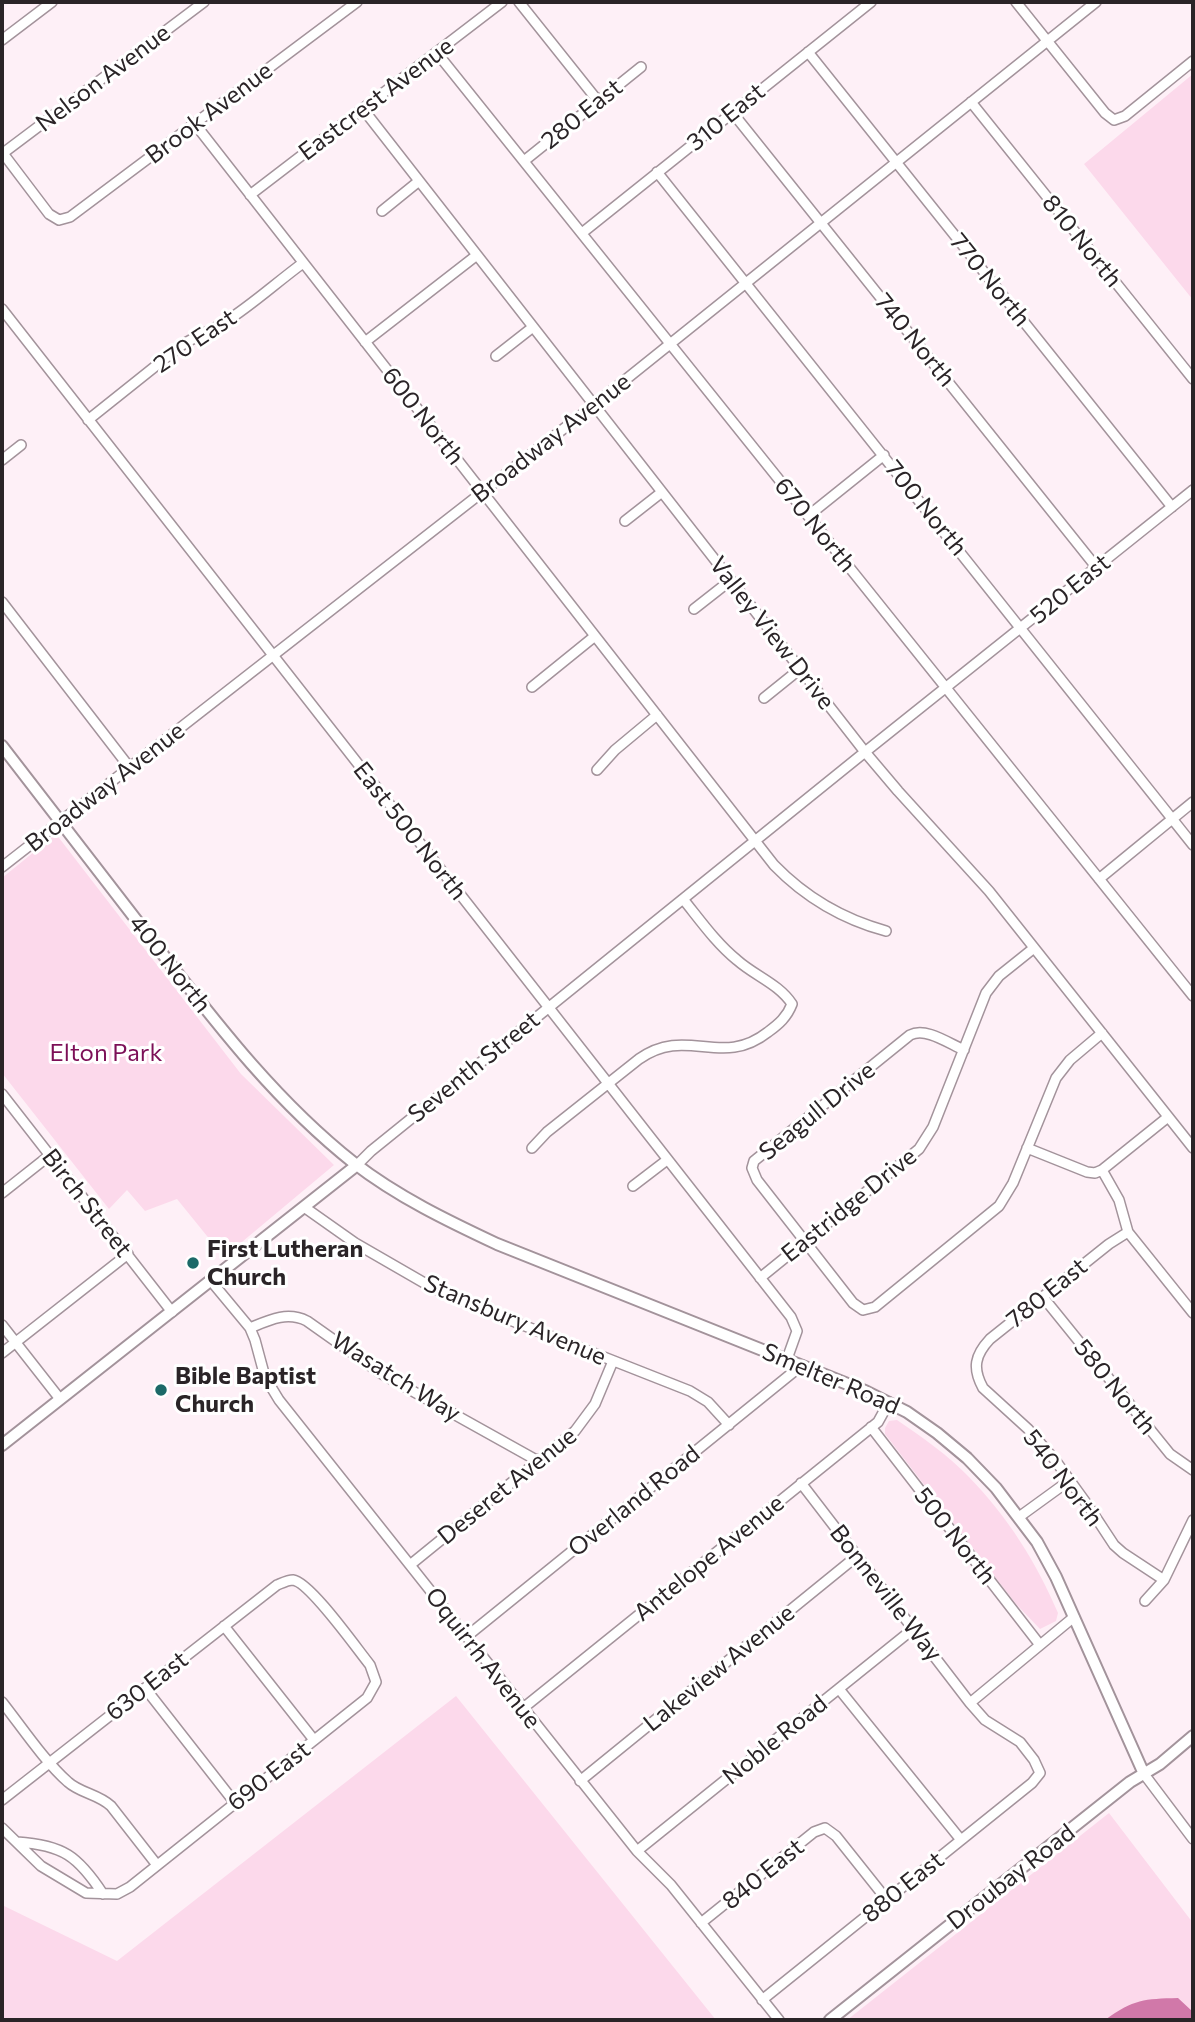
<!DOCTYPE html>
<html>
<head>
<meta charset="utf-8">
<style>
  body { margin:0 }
  #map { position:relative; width:1195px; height:2022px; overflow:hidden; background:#fef0f7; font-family:Commissioner,sans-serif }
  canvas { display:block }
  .frame { position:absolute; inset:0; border:4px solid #2a2427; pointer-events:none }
</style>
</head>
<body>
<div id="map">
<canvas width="1195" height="2022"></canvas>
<div class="frame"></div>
</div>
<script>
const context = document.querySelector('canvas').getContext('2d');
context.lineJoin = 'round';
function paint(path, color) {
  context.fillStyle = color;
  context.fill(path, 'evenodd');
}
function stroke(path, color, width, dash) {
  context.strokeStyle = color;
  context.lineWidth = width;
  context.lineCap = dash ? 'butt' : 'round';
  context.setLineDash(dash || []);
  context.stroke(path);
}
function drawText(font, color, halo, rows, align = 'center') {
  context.font = font + ' Commissioner,sans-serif';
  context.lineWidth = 6;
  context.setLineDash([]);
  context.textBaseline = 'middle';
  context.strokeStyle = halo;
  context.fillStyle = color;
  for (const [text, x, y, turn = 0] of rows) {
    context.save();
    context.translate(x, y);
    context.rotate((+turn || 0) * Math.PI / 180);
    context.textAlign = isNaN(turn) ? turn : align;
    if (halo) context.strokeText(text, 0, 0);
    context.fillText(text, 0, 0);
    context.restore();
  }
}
paint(new Path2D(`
  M1193,74V300L1084,164Z
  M56,834L241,1074L334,1165L224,1257L177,1199L145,1211L127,1190L109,1209L2,1073V878Z
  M897,1420C922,1437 948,1455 969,1477C1007,1516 1037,1563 1058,1613L1056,1621L1040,1629L1016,1604L885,1434V1428L889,1421Z
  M456,1696L716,2020H2V1905L117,1961Z
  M1109,1813L1193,1923V2020H847Z`), '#fcd9eb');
paint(new Path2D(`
  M1178,1998L1193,2012V2020H1105C1134,1999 1144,1999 1178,1998Z`), '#d178a9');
const minor = new Path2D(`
  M519,2L598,101
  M1016,2L1105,113L1114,120L1125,116L1193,61
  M2,40L52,2
  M808,52L1172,507
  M437,53L1193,996
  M971,102L1193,379
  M363,109L865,752L898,791L989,891L1193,1148
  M732,112L1097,568
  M195,124L774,865C806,898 842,919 886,931
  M2,152L49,214L59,220L70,217L357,2
  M2,154L204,2
  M524,161L641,67
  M657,172L1193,845
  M250,195L502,2
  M382,211L419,181
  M582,233L871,2
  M2,309L791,1317L797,1331L787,1359
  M365,342L477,255
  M496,356L533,327
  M88,420L182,345C196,336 211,331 225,322C252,305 277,282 303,263
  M2,460L21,445
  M808,516L884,455
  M625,521L662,492
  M2,602L130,768
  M694,609L731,580
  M532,687L595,636
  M764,698L800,669
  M597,770L615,750L657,715
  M2,867L594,405L1096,2
  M1099,879L1193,802
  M964,1050C948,1043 926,1027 910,1035L754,1161L752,1168L757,1180L853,1303L863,1310L875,1307L999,1206L1013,1183L1056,1078L1070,1060L1102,1033
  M2,1094L172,1312
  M532,1148L547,1132L639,1059C687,1025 721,1069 768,1032C779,1024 787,1017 792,1004C779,984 755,976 737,960C716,943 700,920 683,899
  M1027,1148L1087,1172L1095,1173L1102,1170L1168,1117
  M357,1165L371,1151L865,752L1193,490
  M1102,1170L1119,1200L1128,1232L1193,1313
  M633,1186L667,1160
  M2,1193L50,1155
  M304,1207L355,1243L433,1288L482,1309L690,1391L708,1402L729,1425
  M1128,1232L1109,1244L990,1339C975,1355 972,1368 983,1388L1028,1429L1055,1460L1089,1507L1114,1545L1123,1553L1164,1580
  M760,1278L919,1149L933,1127L986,993L999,976L1034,948
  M211,1281L250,1328L255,1340L265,1377L279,1400L637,1851L671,1885L779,2020
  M1043,1297L1170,1454L1193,1470
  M2,1325L60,1399
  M250,1328C269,1320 287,1311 307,1321L382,1374L538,1461
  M2,1353L128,1254
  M871,1427L1040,1645
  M1019,1517L1070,1480
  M410,1565L575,1431L595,1404L613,1361
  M1145,1601L1164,1580L1193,1520
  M224,1626L314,1740
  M466,1637L802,1365
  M145,1688L235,1803
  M839,1689L961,1840
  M2,1702C21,1726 45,1762 68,1782C80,1793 98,1794 111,1806L157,1865
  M970,1703L1074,1617
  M522,1709L878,1422L889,1402
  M1144,1774L1193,1839
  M580,1781L857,1556
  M2,1800L277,1585C282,1583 288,1580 293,1580C310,1582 357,1649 370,1665L376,1682L367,1698L130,1887L117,1894L86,1893L41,1866L2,1828
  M17,1842C63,1845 78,1856 103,1894
  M637,1851L913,1629
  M701,1923L814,1832L825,1828L836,1836L887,1900
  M762,2000L1032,1783L1040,1773L1034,1760L1020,1742L985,1720L970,1703L801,1483`);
const tertiary = new Path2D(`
  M2,746C55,815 108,883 161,952C220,1028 278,1103 354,1163C398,1197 448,1221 497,1244L865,1391L907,1412L937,1433L967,1458L996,1488L1037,1542L1056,1577L1144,1774
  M2,1445L357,1165
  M830,2020L1130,1782L1160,1764L1193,1736`);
stroke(minor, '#a3939b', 12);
stroke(tertiary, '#a3939b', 14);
stroke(minor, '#fff', 9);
stroke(tertiary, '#fff', 10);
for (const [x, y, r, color] of [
  [193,1263,7,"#1c6968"],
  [161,1390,7,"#1c6968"]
]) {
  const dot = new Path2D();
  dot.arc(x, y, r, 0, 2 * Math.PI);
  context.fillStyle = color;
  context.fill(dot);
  stroke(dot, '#fff', 2.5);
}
drawText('24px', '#2a2427', '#fff', [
  ["Nelson Avenue",103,78,-37],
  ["Eastcrest Avenue",376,99,-37],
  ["Brook Avenue",209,113,-37],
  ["280 East",582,114,-39],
  ["310 East",726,117,-39],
  ["810 North",1082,241,51],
  ["770 North",990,280,51],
  ["740 North",915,340,51],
  ["270 East",195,341,-34],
  ["600 North",423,416,52],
  ["Broadway Avenue",551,438,-38],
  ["700 North",926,508,51],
  ["670 North",815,525,51],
  ["520 East",1070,589,-39],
  ["Valley View Drive",772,633,52],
  ["Broadway Avenue",105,787,-38],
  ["East 500 North",410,831,52],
  ["400 North",170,964,52],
  ["Seventh Street",474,1067,-39],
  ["Seagull Drive",817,1111,-39],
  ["Birch Street",87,1203,52],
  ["Eastridge Drive",849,1205,-39],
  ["780 East",1047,1293,-39],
  ["Stansbury Avenue",515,1320,23],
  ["Wasatch Way",396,1377,32],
  ["Smelter Road",831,1379,23],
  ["580 North",1115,1387,51],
  ["540 North",1063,1478,53],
  ["Deseret Avenue",507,1486,-39],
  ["Overland Road",634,1501,-39],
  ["500 North",955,1536,52],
  ["Antelope Avenue",709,1558,-39],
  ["Bonneville Way",886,1593,52],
  ["Oquirrh Avenue",483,1658,52],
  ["Lakeview Avenue",719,1668,-39],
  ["630 East",147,1686,-38],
  ["Noble Road",775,1740,-39],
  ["690 East",269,1776,-38],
  ["840 East",763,1874,-39],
  ["Droubay Road",1011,1877,-38],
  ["880 East",903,1887,-39]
]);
drawText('24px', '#7c0f57', '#fff', [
  ["Elton Park",106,1053]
]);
drawText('bold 24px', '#2a2427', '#fff', [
  ["First Lutheran",207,1249],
  ["Church",207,1277],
  ["Bible Baptist",175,1376],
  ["Church",175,1404]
], 'left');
</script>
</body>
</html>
